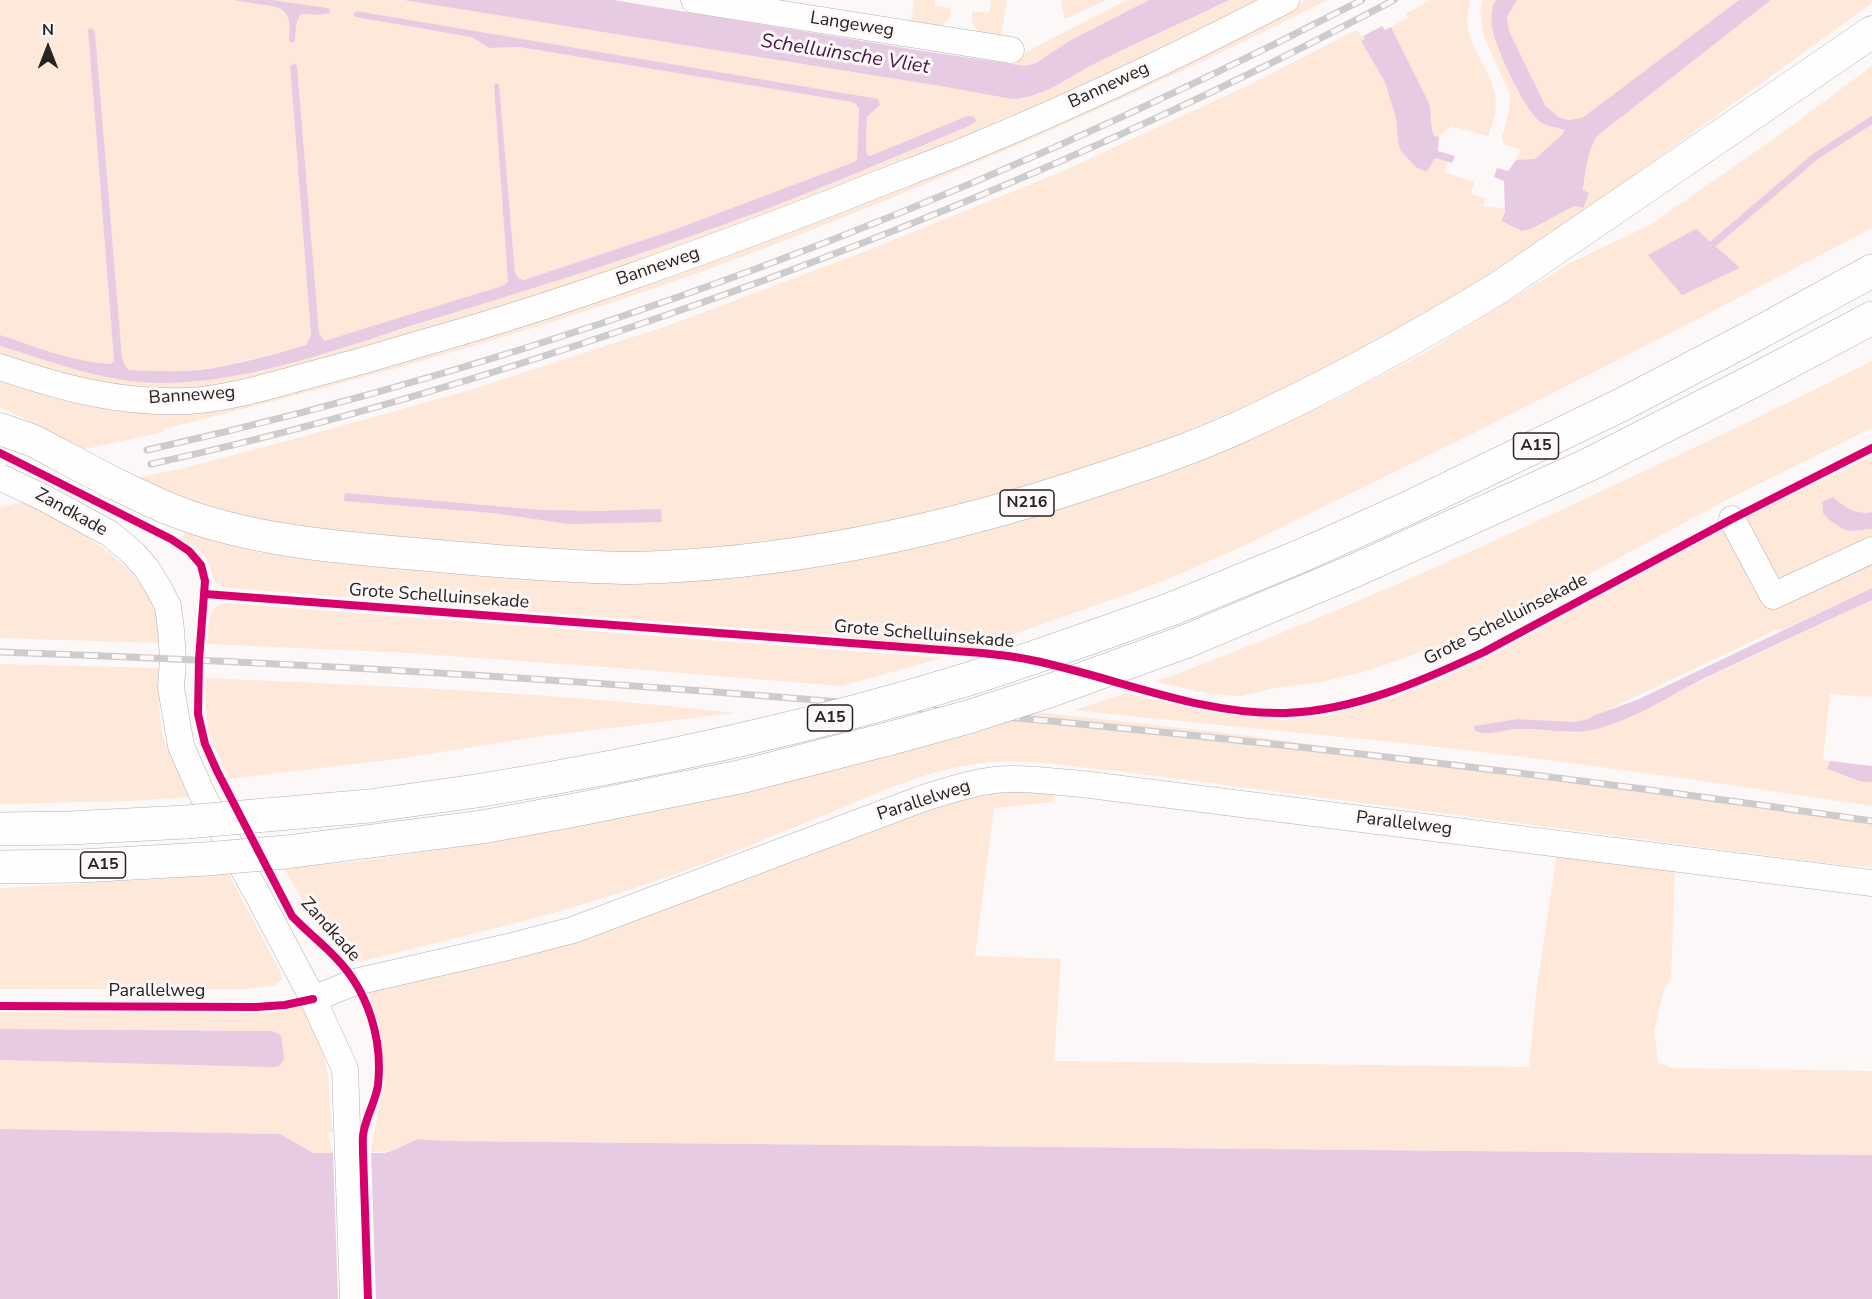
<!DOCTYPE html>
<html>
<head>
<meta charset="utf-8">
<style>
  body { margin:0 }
  #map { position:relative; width:1872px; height:1299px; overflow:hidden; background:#fcf8f8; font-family:"Nunito Sans",sans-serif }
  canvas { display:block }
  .north { position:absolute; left:18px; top:18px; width:60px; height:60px; -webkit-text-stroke:4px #fdf7f7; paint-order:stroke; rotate:0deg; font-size:16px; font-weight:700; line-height:24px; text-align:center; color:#262323 }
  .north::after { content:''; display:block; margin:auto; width:21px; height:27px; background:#262323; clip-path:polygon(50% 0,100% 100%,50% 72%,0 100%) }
</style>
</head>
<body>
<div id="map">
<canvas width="1872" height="1299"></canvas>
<div class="north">N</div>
</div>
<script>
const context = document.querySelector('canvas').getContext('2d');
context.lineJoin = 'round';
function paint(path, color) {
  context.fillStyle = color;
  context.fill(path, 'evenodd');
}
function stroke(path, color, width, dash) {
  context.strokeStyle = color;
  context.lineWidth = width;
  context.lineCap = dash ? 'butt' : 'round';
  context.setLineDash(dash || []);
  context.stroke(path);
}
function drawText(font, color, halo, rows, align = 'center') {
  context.font = font + ' "Nunito Sans",sans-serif';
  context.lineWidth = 6;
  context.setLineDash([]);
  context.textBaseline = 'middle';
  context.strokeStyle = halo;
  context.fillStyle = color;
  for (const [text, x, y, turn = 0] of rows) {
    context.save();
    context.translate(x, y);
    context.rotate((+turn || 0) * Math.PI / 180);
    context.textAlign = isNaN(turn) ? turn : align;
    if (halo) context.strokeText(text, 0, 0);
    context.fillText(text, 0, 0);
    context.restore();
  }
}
paint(new Path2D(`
  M0,0H232L277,7C293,14 289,27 289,41L293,43L296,20C304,9 318,13 330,13V9L272,0H403L940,86L1012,99H1021L1037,95L1096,63L1229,0H1266L1066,96L1002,119L960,145L512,307L221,389H120L0,358V346C53,362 108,384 164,383C247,383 343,347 423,323C540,286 657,249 772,207C839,182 905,153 971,125L975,121L967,116L870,156L867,155L866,145L867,117L880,105L356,11L471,37L490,48L519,47L852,102L856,104L859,109L857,159L854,162L679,228L524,280L519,279L515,273L498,83L494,86L508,282L503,286L324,341L319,333L297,66L292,64L290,66L311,335L306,345C272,354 238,364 203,369C179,373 154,371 129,370L125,367L122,357L95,32L93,29L90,28L88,30L114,362L111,364C73,362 36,347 0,335Z
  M914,0H935V6L951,8L950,16L941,28L910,29Z
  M991,0H1007L1000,42C983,35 970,32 972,11L989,13Z
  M1063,0H1107L1065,19L1061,3Z
  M1127,0H1149L1069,41L1036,63L1026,66L1016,65L1020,57L1026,52Z
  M1305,0H1327C1147,91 962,172 773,245C575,321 370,378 164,429V432L81,450L35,424L0,407V378L16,383L46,396L89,406L160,411L471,337L1264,21Z
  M1430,0H1470C1469,7 1467,16 1467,23C1470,52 1495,74 1496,103C1496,114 1492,125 1488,136L1451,126L1439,137L1434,136C1431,126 1432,114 1429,103L1391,27L1408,18L1406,14Z
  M1483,0H1496C1490,8 1491,23 1493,32C1498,52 1525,111 1542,123C1547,127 1557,127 1564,129V134L1535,159L1516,160L1521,150L1504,144L1502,138L1509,110L1510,94L1484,37L1480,11Z
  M1517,0H1739L1582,118L1568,120L1558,117L1545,105L1509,31L1507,17Z
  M1771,0H1872V3L1611,192L1492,275L1427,315L1294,385L1159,443L1083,470L917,518L755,546L628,553L520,549L365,535L253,518L205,505L136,478L184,468L302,437L470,390L670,325L866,251L1061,172L1251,84L1356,30L1365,39L1361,42L1385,82L1396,118L1398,142L1428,170L1435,158L1448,162L1444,172L1474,182L1471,194L1485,198L1483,207L1505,208L1501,221L1522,231L1531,229L1574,206L1582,208C1583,189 1586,152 1597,136Z
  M1872,66V228L1686,325L1472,434L1239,548L1161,582L975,648L884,641L820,634L230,588C207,585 216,571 205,557C200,549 190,544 182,539L185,532L262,553L326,562L531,578L656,581L1270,430L1329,403L1427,352L1568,264L1650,225L1785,131Z
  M1872,361V428L1732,497L1591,573L1506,616L1439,645L1398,660L1366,671L1321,682L1275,688L1241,696L1212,694L1155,682C1307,626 1455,560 1602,491C1692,449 1783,406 1872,361Z
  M1872,456V512C1855,515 1845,507 1833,497L1822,503L1823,513L1829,520L1853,531L1872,529V544L1779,583L1741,520Z
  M24,502C73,527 147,564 159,624C160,630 160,636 160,643L0,638V507Z
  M1725,529L1769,605L1872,557V588L1782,630L1780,628L1588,719L1574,722L1517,719L1474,726L1475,731L1478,733H1486L1522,729L1574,733L1625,719L1709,677L1872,600V697L1830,694L1823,760L1830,761L1827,769C1842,776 1856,781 1872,782V806C1706,781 1540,757 1373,740C1274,730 1174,721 1075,710L1126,693L1181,706L1222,714L1283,720L1330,715L1393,698L1434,682L1489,657Z
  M227,603L942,658L842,686L632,669L409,653L208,644C209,627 205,605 227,603Z
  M0,664L158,668L160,720L164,740L189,797L128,801L0,804Z
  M206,678C383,686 559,693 735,713L543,736L403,758L229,779L208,732L206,708Z
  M1018,710L1235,734L1872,822V867L1841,865L1110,770C1068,767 1027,758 984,763C932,768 882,791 834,811C777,834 720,859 661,879C560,915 455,938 351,964L305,905L284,868L362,861L516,838L719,798L838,766Z
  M977,789L1058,790L1052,802L994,808L975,956L1061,959L1054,1061L1529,1067L1537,986L1557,854L1675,869L1671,980L1664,989L1654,1031L1658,1062L1671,1068L1872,1071V1155L444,1141L418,1139L392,1151L371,1152L379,1105L385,1081L380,1027L368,991Z
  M228,873L280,971L282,979L273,986L245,989H0V888L159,879Z
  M301,1007L306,1013C312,1028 321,1045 325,1061C331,1084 328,1108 333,1131L327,1133L333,1153H313L280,1134L0,1129V1060L279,1066L272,1031L0,1029V1012L268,1013Z`), '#fde8d9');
paint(new Path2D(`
  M232,0H272L327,8L330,9V13C303,20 297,0 295,41L291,43L289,41C289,27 293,14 277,7Z
  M403,0H613L923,51L1026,66L1036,63L1069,41L1149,0H1229C1185,22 1139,41 1096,63C1070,76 1042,99 1012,99L940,86Z
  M1496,0H1517L1507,17L1509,31L1545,105L1558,117L1568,120L1582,118L1739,0H1771L1597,136C1588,149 1585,174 1583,190L1589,193L1583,208L1574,206L1531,229L1522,231L1501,221L1505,212L1504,181L1494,177L1497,168L1508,171L1516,160L1535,159L1563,134L1564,130C1557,127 1548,127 1542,123C1525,112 1498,52 1493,32C1491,23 1490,8 1496,0Z
  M356,11L878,99L880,105L867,117L866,145L867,155L870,156L967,116L974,117L976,121L971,125C905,153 839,181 772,207C659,249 543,286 427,321C347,346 249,383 164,383C108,384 53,362 0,346V335C36,347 73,362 111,364L114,361L88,30L90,28L93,29L95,32L122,357L125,366L129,370C153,371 177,372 200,370C236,365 271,355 306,345L311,335L290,66L295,63L297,66L319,333L324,341L502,286L508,282L494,86L496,83L499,85L515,273L519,279L524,280L679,228L854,162L857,159L859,109L856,104L852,102L519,47L490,48L471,37L356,17L353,15Z
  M1382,26L1385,30L1391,27L1429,103C1432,114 1430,126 1434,136L1439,137L1438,151L1455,156L1452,163L1435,158L1428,170L1425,171L1416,167L1401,151L1398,142L1396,118L1385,82L1361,41L1365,39L1363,36Z
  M1696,229L1740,268L1682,295L1648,255Z
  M345,493L541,510L600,511L661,509L662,522L569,524L493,513L344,501Z
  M1833,497C1845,507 1855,515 1872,512V529L1853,531L1845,530L1829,520L1823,513L1822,502Z
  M1872,588V600C1816,626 1759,652 1703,679C1667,697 1632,721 1592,730C1567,735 1544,728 1519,729C1506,729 1487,737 1475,731L1474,726L1517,719L1574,722L1588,719L1595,715L1637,700Z
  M1830,761L1872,766V782L1859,781L1827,769Z
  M0,1029L272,1031L281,1035L284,1059L279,1066L273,1067L0,1060Z
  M0,1129L280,1134L313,1153H384L392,1151L418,1139L444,1141L1872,1155V1299H0Z`), '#e6cbe2');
paint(new Path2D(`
  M371,1152L376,1299H338L333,1153Z`), '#fcf8f8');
stroke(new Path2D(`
  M1713,244L1816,156L1872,120`), '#e6cbe2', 7);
const minor = new Path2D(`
  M694,0L1011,50
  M0,367C62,388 121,404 188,401C224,399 259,389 295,379C341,367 387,354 433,340C570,301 703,252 835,201C877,184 920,168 963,151C1073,106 1180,55 1286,0
  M44,498L109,533L133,553L147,569L158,587L168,606L171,630L173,659L171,688L181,746L203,796L259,897L313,999L345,1069L353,1299
  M1732,519L1773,596L1872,550
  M313,999L355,982L508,947L573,930L921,799C943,792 966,784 989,781C1015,776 1055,782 1082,784L1872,883`);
const major = new Path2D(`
  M0,429L34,441L60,455
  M113,483C133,492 152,502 172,510C255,543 350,548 438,556C484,560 530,564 576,566C595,567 615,568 634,568C790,564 944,531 1091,482C1140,466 1188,450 1235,429C1326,388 1413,340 1498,288L1872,32`);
const highway = new Path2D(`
  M1174,608L1303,555L1408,508L1623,404L1753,336L1872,271
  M1187,641L1356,570L1588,465L1753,381L1872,318
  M266,815L369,806L476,791
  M0,829L70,828L186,822
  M286,852L482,827L575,810L744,776L888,739
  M0,867L80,866L206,859`);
stroke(minor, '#b2afaf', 27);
stroke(major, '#b2afaf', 33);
stroke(highway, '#b2afaf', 34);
stroke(minor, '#fffefe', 26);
stroke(major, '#fffefe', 32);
stroke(highway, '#fffefe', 33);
const rail = new Path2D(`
  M147,450C569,356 978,198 1362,0
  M151,464C307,430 462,384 614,333C882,243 1144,133 1394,0
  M0,652C626,674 1252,730 1872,821`);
stroke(rail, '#ccc', 7);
stroke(rail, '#fdf7f7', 4.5, [14]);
const minorBridge = new Path2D(`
  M0,477L44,498`);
const majorBridge = new Path2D(`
  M60,455L113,483`);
const highwayBridge = new Path2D(`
  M888,739L968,717L1049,691L1187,641
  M476,791C644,764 810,728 972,678C1040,656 1107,632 1174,608
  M186,822L266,815
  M206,859L286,852`);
stroke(minorBridge, '#b2afaf', 27, []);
stroke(majorBridge, '#b2afaf', 33, []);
stroke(highwayBridge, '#b2afaf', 34, []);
stroke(minorBridge, '#fffefe', 26);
stroke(majorBridge, '#fffefe', 32);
stroke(highwayBridge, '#fffefe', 33);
stroke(new Path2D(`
  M0,453L171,539L189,551L201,565L205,581L199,660L198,714L205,744L217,771L292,916C306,931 322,943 336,958C368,991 383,1039 378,1085C376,1100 367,1115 364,1130C362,1137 363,1145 363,1153L368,1299
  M205,594L982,653C998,655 1015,656 1031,660C1115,677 1198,715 1285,713C1354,711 1422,681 1484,652L1732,519L1872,448
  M0,1006L256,1007L285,1005L313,999`), '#d6006c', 8);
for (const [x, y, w] of [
  [1536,446,45],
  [1027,503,54],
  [830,718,45],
  [103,865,45]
]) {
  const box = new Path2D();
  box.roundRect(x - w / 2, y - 13, w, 26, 4.5);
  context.fillStyle = '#fdf7f7';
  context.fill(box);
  stroke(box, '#262323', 1.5);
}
drawText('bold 16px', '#262323', null, [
  ["A15",1536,446],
  ["N216",1027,503],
  ["A15",830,718],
  ["A15",103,865]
]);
drawText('18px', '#262323', '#fdf7f7', [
  ["Langeweg",852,25,9],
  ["Banneweg",1109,86,-25],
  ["Banneweg",658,267,-19],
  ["Banneweg",192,396,-4],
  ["Zandkade",71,513,29],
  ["Grote Schelluinsekade",439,597,4],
  ["Grote Schelluinsekade",1506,620,-27],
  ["Grote Schelluinsekade",924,635,5],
  ["Parallelweg",924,801,-18],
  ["Parallelweg",1404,824,7],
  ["Zandkade",330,930,48],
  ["Parallelweg",157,992]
]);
drawText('italic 20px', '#461a44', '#fdf7f7', [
  ["Schelluinsche Vliet",845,55,9]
]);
</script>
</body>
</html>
